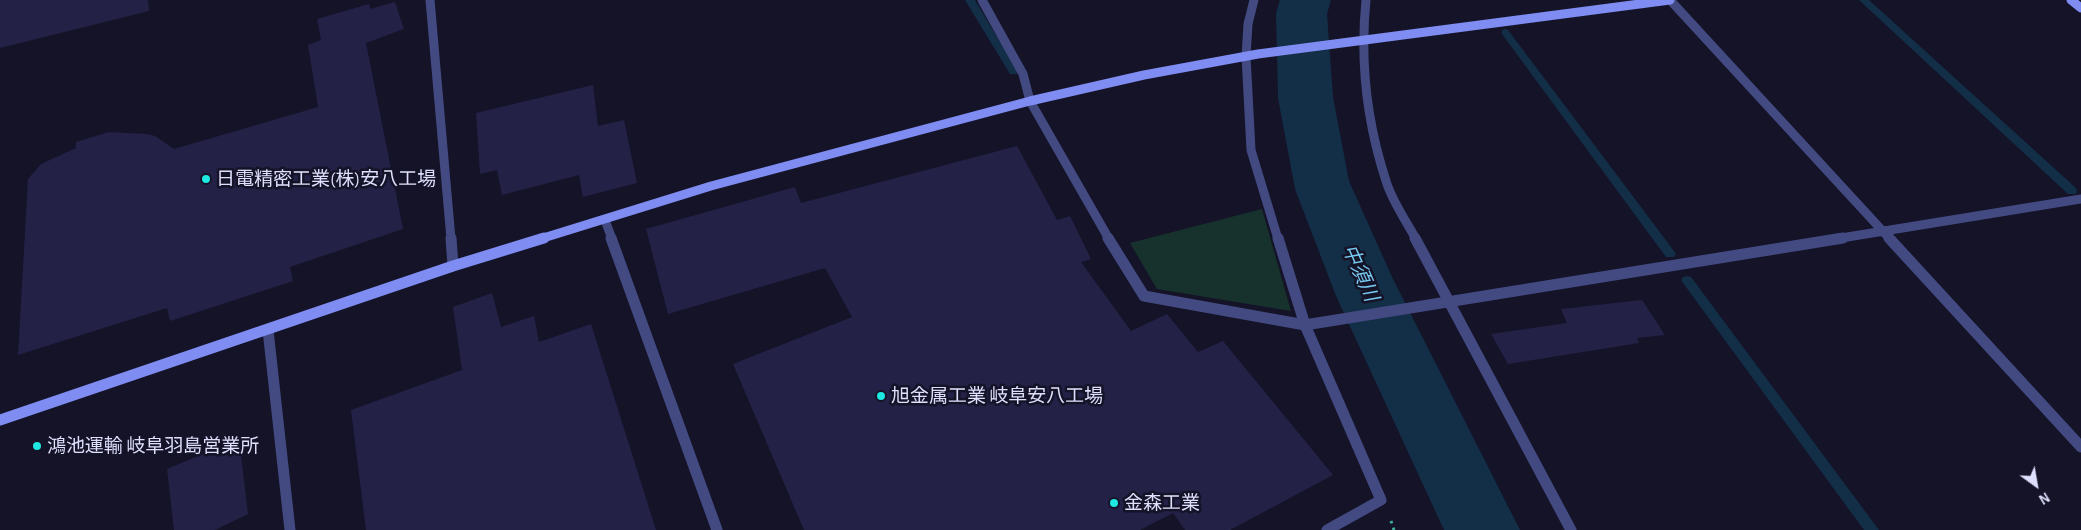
<!DOCTYPE html>
<html>
<head>
<meta charset="utf-8">
<style>
  body { margin:0 }
  #map { position:relative; width:2081px; height:530px; overflow:hidden; background:#141328; font-family:"Alegreya Sans",sans-serif }
  canvas { display:block }
  .north { position:absolute; left:2011px; top:460px; width:50px; height:50px; -webkit-text-stroke:4px #141328; paint-order:stroke; rotate:148deg; font-size:14px; font-weight:700; line-height:20px; text-align:center; color:#dedffc }
  .north::after { content:''; display:block; margin:auto; width:18px; height:22px; background:#dedffc; clip-path:polygon(50% 0,100% 100%,50% 72%,0 100%) }
</style>
</head>
<body>
<div id="map">
<canvas width="2081" height="530"></canvas>
<div class="north">N</div>
</div>
<script>
const context = document.querySelector('canvas').getContext('2d');
context.lineJoin = 'round';
function paint(path, color) {
  context.fillStyle = color;
  context.fill(path, 'evenodd');
}
function stroke(path, color, width, dash) {
  context.strokeStyle = color;
  context.lineWidth = width;
  context.lineCap = dash ? 'butt' : 'round';
  context.setLineDash(dash || []);
  context.stroke(path);
}
function drawText(font, color, halo, rows, align = 'center') {
  context.font = font + ' "Alegreya Sans","Noto Sans JP",sans-serif';
  context.lineWidth = 5;
  context.setLineDash([]);
  context.textBaseline = 'middle';
  context.strokeStyle = halo;
  context.fillStyle = color;
  for (const [text, x, y, turn = 0] of rows) {
    context.save();
    context.translate(x, y);
    context.rotate((+turn || 0) * Math.PI / 180);
    context.textAlign = isNaN(turn) ? turn : align;
    if (halo) context.strokeText(text, 0, 0);
    context.fillText(text, 0, 0);
    context.restore();
  }
}
paint(new Path2D(`
  M1262,209L1291,311L1157,289L1130,243Z`), '#17322d');
paint(new Path2D(`
  M1280,0H1331L1327,14L1333,97L1349,181L1393,279L1520,530H1444L1336,296L1295,189L1278,98L1276,13Z`), '#132e47');
paint(new Path2D(`
  M965,0H975L1018,72L1016,74H1010Z
  M1859,0H1869L2076,188L2077,191L2076,194H2068Z
  M1505,29L1508,30L1674,251L1676,254L1674,257H1666L1502,34V30Z
  M1687,276L1691,277L1879,530H1864L1683,283L1681,280L1683,277Z`), '#132e47');
paint(new Path2D(`
  M0,0H148L149,11L0,48Z
  M395,2L404,29L366,43L403,229L290,267L293,281L170,321L167,308L18,355L28,179L41,164L76,148V142L109,132L147,134L155,136L174,149L318,107L308,45L321,40L317,19L369,4L370,9Z
  M593,85L598,126L624,120L637,183L583,197L579,175L502,195L497,170L480,174L476,113Z
  M1017,146L1057,220L1070,216L1091,259L1081,262L1131,331L1167,314L1198,352L1223,341L1333,475L1230,530H1185L1173,513L1140,530H804L733,364L852,317L825,268L668,314L646,229L795,187L801,203Z
  M492,293L501,327L534,316L539,342L591,324L656,530H366L351,410L462,370L453,307Z
  M1642,300L1665,335L1637,338L1639,343L1508,364L1491,334L1567,323L1561,309Z
  M239,439L248,514L215,530H174L167,469Z`), '#242147');
stroke(new Path2D(`
  M1391,521L1394,530`), '#3eb099', 3, [2.5, 4.5]);
stroke(new Path2D(`
  M430,0L451,239
  M982,0L1023,74L1030,101L1109,239
  M1254,0L1248,24L1246,56L1251,150L1278,239
  M1366,0C1360,60 1367,123 1386,181C1392,201 1406,221 1416,239
  M1670,0L1890,239
  M605,220L612,239
  M1835,239L2081,199`), '#434a82', 9);
stroke(new Path2D(`
  M451,238L453,266
  M611,238L717,530
  M1108,238L1144,296L1305,325L1843,238
  M1278,238L1305,325L1381,500L1327,530
  M1415,238L1571,530
  M1889,238L2081,447
  M268,330L290,530`), '#434a82', 11);
stroke(new Path2D(`
  M2071,0L2081,8
  M540,239L711,186L1030,101L1144,75L1258,54L1670,0`), '#7f8cf2', 9);
stroke(new Path2D(`
  M0,420L453,266L544,238`), '#7f8cf2', 11);
for (const [x, y, r, color] of [
  [206,179,5,"#1ee8df"],
  [881,396,5,"#1ee8df"],
  [37,446,5,"#1ee8df"],
  [1114,503,5,"#1ee8df"]
]) {
  const dot = new Path2D();
  dot.arc(x, y, r, 0, 2 * Math.PI);
  context.fillStyle = color;
  context.fill(dot);
  stroke(dot, '#141328', 2);
}
drawText('19px', '#dedffc', '#141328', [
  ["日電精密工業(株)安八工場",216,179],
  ["旭金属工業 岐阜安八工場",891,396],
  ["鴻池運輸 岐阜羽島営業所",47,446],
  ["金森工業",1124,503]
], 'left');
drawText('italic 20px', '#77caf1', '#141328', [
  ["中須川",1360,273,66]
]);
</script>
</body>
</html>
